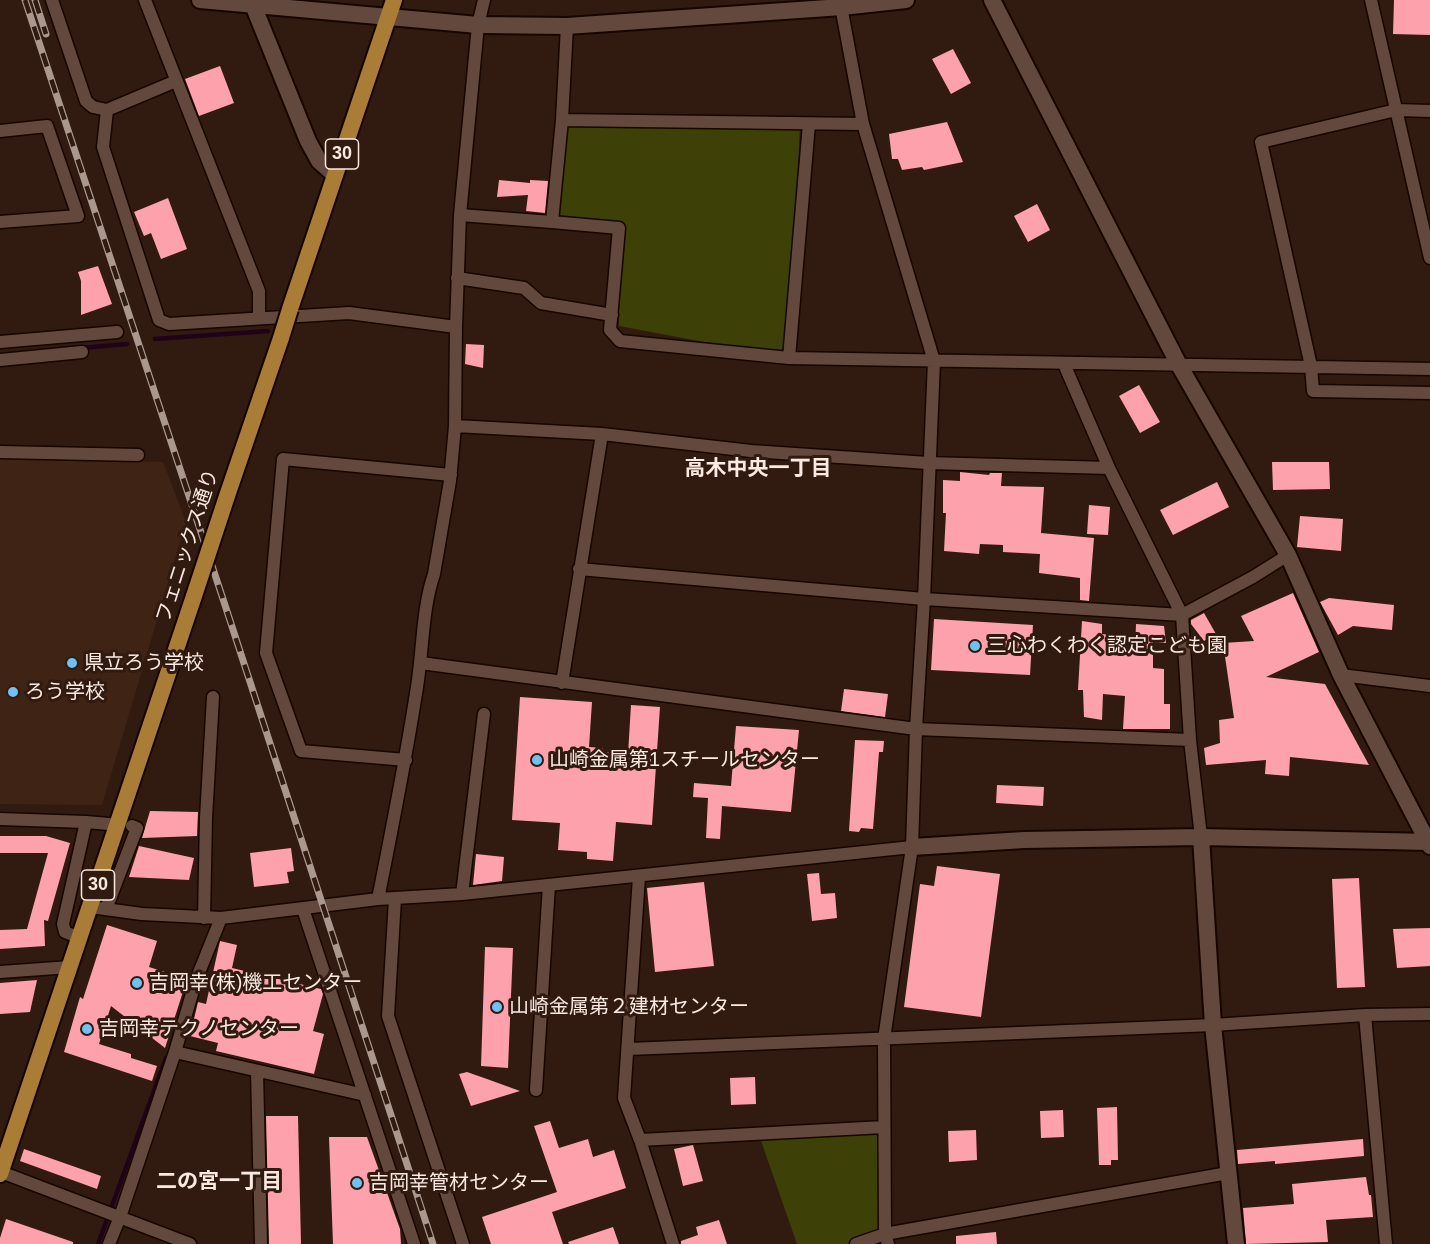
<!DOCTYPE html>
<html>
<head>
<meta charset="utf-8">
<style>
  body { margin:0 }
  canvas { display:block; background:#311a0f }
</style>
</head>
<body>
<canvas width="1430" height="1244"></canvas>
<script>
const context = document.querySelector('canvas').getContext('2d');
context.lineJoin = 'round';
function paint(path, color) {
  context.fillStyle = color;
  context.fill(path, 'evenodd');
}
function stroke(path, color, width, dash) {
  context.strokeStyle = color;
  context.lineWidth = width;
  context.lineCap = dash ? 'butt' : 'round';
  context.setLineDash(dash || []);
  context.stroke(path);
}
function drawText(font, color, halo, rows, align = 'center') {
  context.font = font + ' Helvetica,"Noto Sans JP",sans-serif';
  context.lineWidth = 6;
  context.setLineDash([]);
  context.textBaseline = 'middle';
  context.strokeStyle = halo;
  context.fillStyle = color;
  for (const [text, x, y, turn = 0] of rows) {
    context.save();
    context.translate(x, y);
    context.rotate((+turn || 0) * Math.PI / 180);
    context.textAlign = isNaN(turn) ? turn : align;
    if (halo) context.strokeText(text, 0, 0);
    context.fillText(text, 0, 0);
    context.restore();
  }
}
paint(new Path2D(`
  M0,459L163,462L186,522L102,805L0,804Z`), '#3f2315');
paint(new Path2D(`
  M562,120L800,124L789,358L619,326V228L552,222Z
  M884,1127L885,1234L856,1244H797L759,1135Z`), '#3d4107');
stroke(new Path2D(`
  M155,339L268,331
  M81,348L127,344
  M98,1244L166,1058`), '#200219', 4.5);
paint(new Path2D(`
  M1394,0H1430V35L1393,34Z
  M953,49L971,83L951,94L932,59Z
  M220,66L234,103L199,116L185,79Z
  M947,122L963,162L924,170L922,167L902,170L898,159H892L889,134Z
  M499,180L530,183V180L548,181L545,213L526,211L528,195L497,197Z
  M168,198L187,249L161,259L151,233L144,236L134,212Z
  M1037,204L1050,230L1028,242L1014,216Z
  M98,266L112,304L81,315V281L78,272Z
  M466,344L484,345L483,368L465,364Z
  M1139,385L1160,422L1140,433L1119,396Z
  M1272,462H1329L1330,489L1273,490Z
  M960,472L989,475L990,473H1002L1001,486L1044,487L1041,533L1094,538L1089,601L1080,600V578L1039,573L1040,554L1003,552V545L980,544L979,554L944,551L946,513H943V480L960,481Z
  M1217,482L1229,507L1173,535L1160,510Z
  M1089,505L1110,507L1108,535L1087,534Z
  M1300,516L1343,519L1341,551L1297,547Z
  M1293,593L1319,652L1266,677L1325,684L1369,765L1290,757L1289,776L1265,774L1266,760L1206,765L1204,748L1220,743L1219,720L1234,718L1223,643L1254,641L1241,616Z
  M1329,598L1394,605L1392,630L1353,626L1338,635L1320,602Z
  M1204,613L1216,634L1204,641L1191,624V620Z
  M934,619L1033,625L1030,675L931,670Z
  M1082,621L1102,624V634L1110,635L1109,646L1135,650L1136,624L1164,626L1166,643L1153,642V668L1164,669V704H1170V729H1123L1125,696L1103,694L1102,720L1084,717L1083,690H1078Z
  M844,689L888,694L885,717L841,711Z
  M520,697L592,702L589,747L603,748V752L628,754L631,705L660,707L652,825L616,822L613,861L587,859V852L558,850L560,823L512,820Z
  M736,726L799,730L791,812L722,806L720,839L706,838L708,798L693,797L694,783L731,786Z
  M855,740L884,741L883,752H879L873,829L861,828L859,832L849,831Z
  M997,785L1044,787L1043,806L996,803Z
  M150,811L198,812L197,836L142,838Z
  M0,836H46L70,843L48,921L44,920L45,946L0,949V930L27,929L48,853H0Z
  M139,846L194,858L189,880L129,877Z
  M291,848L294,871L287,872L289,883L254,887L250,853Z
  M476,854L504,857L502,881L473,885Z
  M937,866L1000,874L981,1017L904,1007L920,884L934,886Z
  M819,873L821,894L835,893L837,918L812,921L807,874Z
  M1359,878L1365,987L1337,988L1332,879Z
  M704,882L714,966L655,972L647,888Z
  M107,925L157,941L149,967L187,979L165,1048L111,1006L99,1044L131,1054V1058L157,1066L152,1081L64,1052L80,997L83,999Z
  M1430,928V966L1397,968L1393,929Z
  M220,941L237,945L232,968L321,989L323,994L313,1031L324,1034L314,1074L216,1051L218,1043L190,1036L198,1002L206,1004Z
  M485,947L513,948L508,1068L481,1066Z
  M37,980L30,1012L0,1014V983Z
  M467,1072L487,1079L520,1091L471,1106L459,1074Z
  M755,1077L756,1104L731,1105L730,1078Z
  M1117,1107L1118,1160H1111V1165H1099L1097,1108Z
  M1063,1110L1064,1137L1041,1138L1040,1111Z
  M266,1116H298L301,1244H269Z
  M550,1121L559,1148L588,1139L593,1157L614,1150L626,1188L552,1212L563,1244H491L482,1217L557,1192L534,1126Z
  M976,1130L977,1160L949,1162L948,1131Z
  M329,1137H367L400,1229L401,1244H333Z
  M1363,1139L1364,1156L1275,1164V1161L1238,1164L1237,1150Z
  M693,1145L703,1181L683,1186L674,1149Z
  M24,1149L101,1176L97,1189L20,1161Z
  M1366,1177L1369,1195H1371L1373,1217L1326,1220L1328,1242L1246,1244L1243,1208L1294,1204L1292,1184Z
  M6,1219L73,1242V1244H0V1238Z
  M719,1220L727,1244H681V1241L698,1235L696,1227Z
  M613,1227L619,1244H569L568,1242Z
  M996,1232L997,1244H956V1236Z`), '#fda1ac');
const minor = new Path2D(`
  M52,0L86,101L93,107L107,110
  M145,0L259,291V318
  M1371,0L1430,258
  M840,1L863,124L934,361L924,599L916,729L912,847L884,1039L885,1234L888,1244
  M567,26L562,120L552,222L619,228L610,330L620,341L789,358L1430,369
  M176,81L107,110L103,147L159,320L169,324L349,313L456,327
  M1430,111L1396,110L1261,142L1311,366L1313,391L1430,393
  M562,120L863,124
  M0,131L47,126L78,216L0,222
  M460,215L552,222
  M457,278L524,288L541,303L612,315
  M0,342L117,332
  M789,358L809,124
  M0,360L82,352
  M1064,364L1109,468L1182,615L1190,740L1201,837
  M455,426L602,434L751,451L928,463L1109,468
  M0,452L138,455
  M579,569L924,599L1182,615L1253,577L1288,555
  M421,663L916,729L1190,740
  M1341,675L1430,686
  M562,683L602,434
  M406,760L301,751L266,653L283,459L451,475
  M0,819L86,822L63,924L65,932L80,938
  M86,822L109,824
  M639,877L624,1098L640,1140L673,1244
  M462,894L484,714
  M378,899C392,829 406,758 417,687C423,650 422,609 434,574L450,481L455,426L456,327L460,215L478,25L484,0
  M395,899L388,1016L463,1244
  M90,907L142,914L221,918L378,899L462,894L912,847
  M106,909L137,828L132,826
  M303,909L414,1244
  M204,918L206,818L213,697
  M0,972L70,967
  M1365,1015L1386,1244
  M629,1049L1213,1025L1365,1015L1430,1014
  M175,1052L365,1095
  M257,1071L261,1244
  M536,1090L549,885
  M640,1140L884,1127
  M1,1172L190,1244
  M109,1244L120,1217L175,1052L196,980L221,918
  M856,1244L885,1234L1228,1173`);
const tertiary = new Path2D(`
  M200,0L478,25L567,26L842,7L906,0
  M251,0L308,141L319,161L335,175
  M992,0L1179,365L1288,555L1341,675L1430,846
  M1201,837L1213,1025L1236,1244
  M912,847L1024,840L1201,837L1430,842`);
const primary = new Path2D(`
  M290,309L394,0
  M227,496L281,338
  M0,1174L194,596`);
stroke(minor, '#170500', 15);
stroke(tertiary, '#170500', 20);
stroke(primary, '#170500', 20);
stroke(minor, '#63493d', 12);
stroke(tertiary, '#63493d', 16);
stroke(primary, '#a97d36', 16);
const rail = new Path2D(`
  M25,0L224,602L433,1244
  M35,0L46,34`);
stroke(rail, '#aa988f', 7);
stroke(rail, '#311a0f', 4.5, [14]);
const primaryBridge = new Path2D(`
  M281,338L290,309
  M194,596L227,496`);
stroke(primaryBridge, '#170500', 20, []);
stroke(primaryBridge, '#a97d36', 16);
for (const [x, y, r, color] of [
  [975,646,6,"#6ec2f3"],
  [72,663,6,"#6ec2f3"],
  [13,692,6,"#6ec2f3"],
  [537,760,6,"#6ec2f3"],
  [137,983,6,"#6ec2f3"],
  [497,1007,6,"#6ec2f3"],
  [87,1029,6,"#6ec2f3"],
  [357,1183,6,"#6ec2f3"]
]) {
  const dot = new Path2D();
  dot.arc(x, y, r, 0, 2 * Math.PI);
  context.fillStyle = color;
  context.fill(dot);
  stroke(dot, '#311a0f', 2);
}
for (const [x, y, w] of [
  [342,154,33],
  [98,885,33]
]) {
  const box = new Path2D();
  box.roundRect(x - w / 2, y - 15, w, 30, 4.5);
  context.fillStyle = '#311a0f';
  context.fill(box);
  stroke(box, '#f9e9e1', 1.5);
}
drawText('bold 18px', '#f9e9e1', null, [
  ["30",342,154],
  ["30",98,885]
]);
drawText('20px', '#f9e9e1', '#311a0f', [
  ["フェニックス通り",188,546,-72]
]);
drawText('20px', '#f9e9e1', '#311a0f', [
  ["三心わくわく認定こども園",987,646],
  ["県立ろう学校",84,663],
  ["ろう学校",25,692],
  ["山崎金属第1スチールセンター",549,760],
  ["吉岡幸(株)機工センター",149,983],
  ["山崎金属第２建材センター",509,1007],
  ["吉岡幸テクノセンター",99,1029],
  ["吉岡幸管材センター",369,1183]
], 'left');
drawText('bold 21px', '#f9e9e1', '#311a0f', [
  ["高木中央一丁目",758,469],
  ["二の宮一丁目",219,1182]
]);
</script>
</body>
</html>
